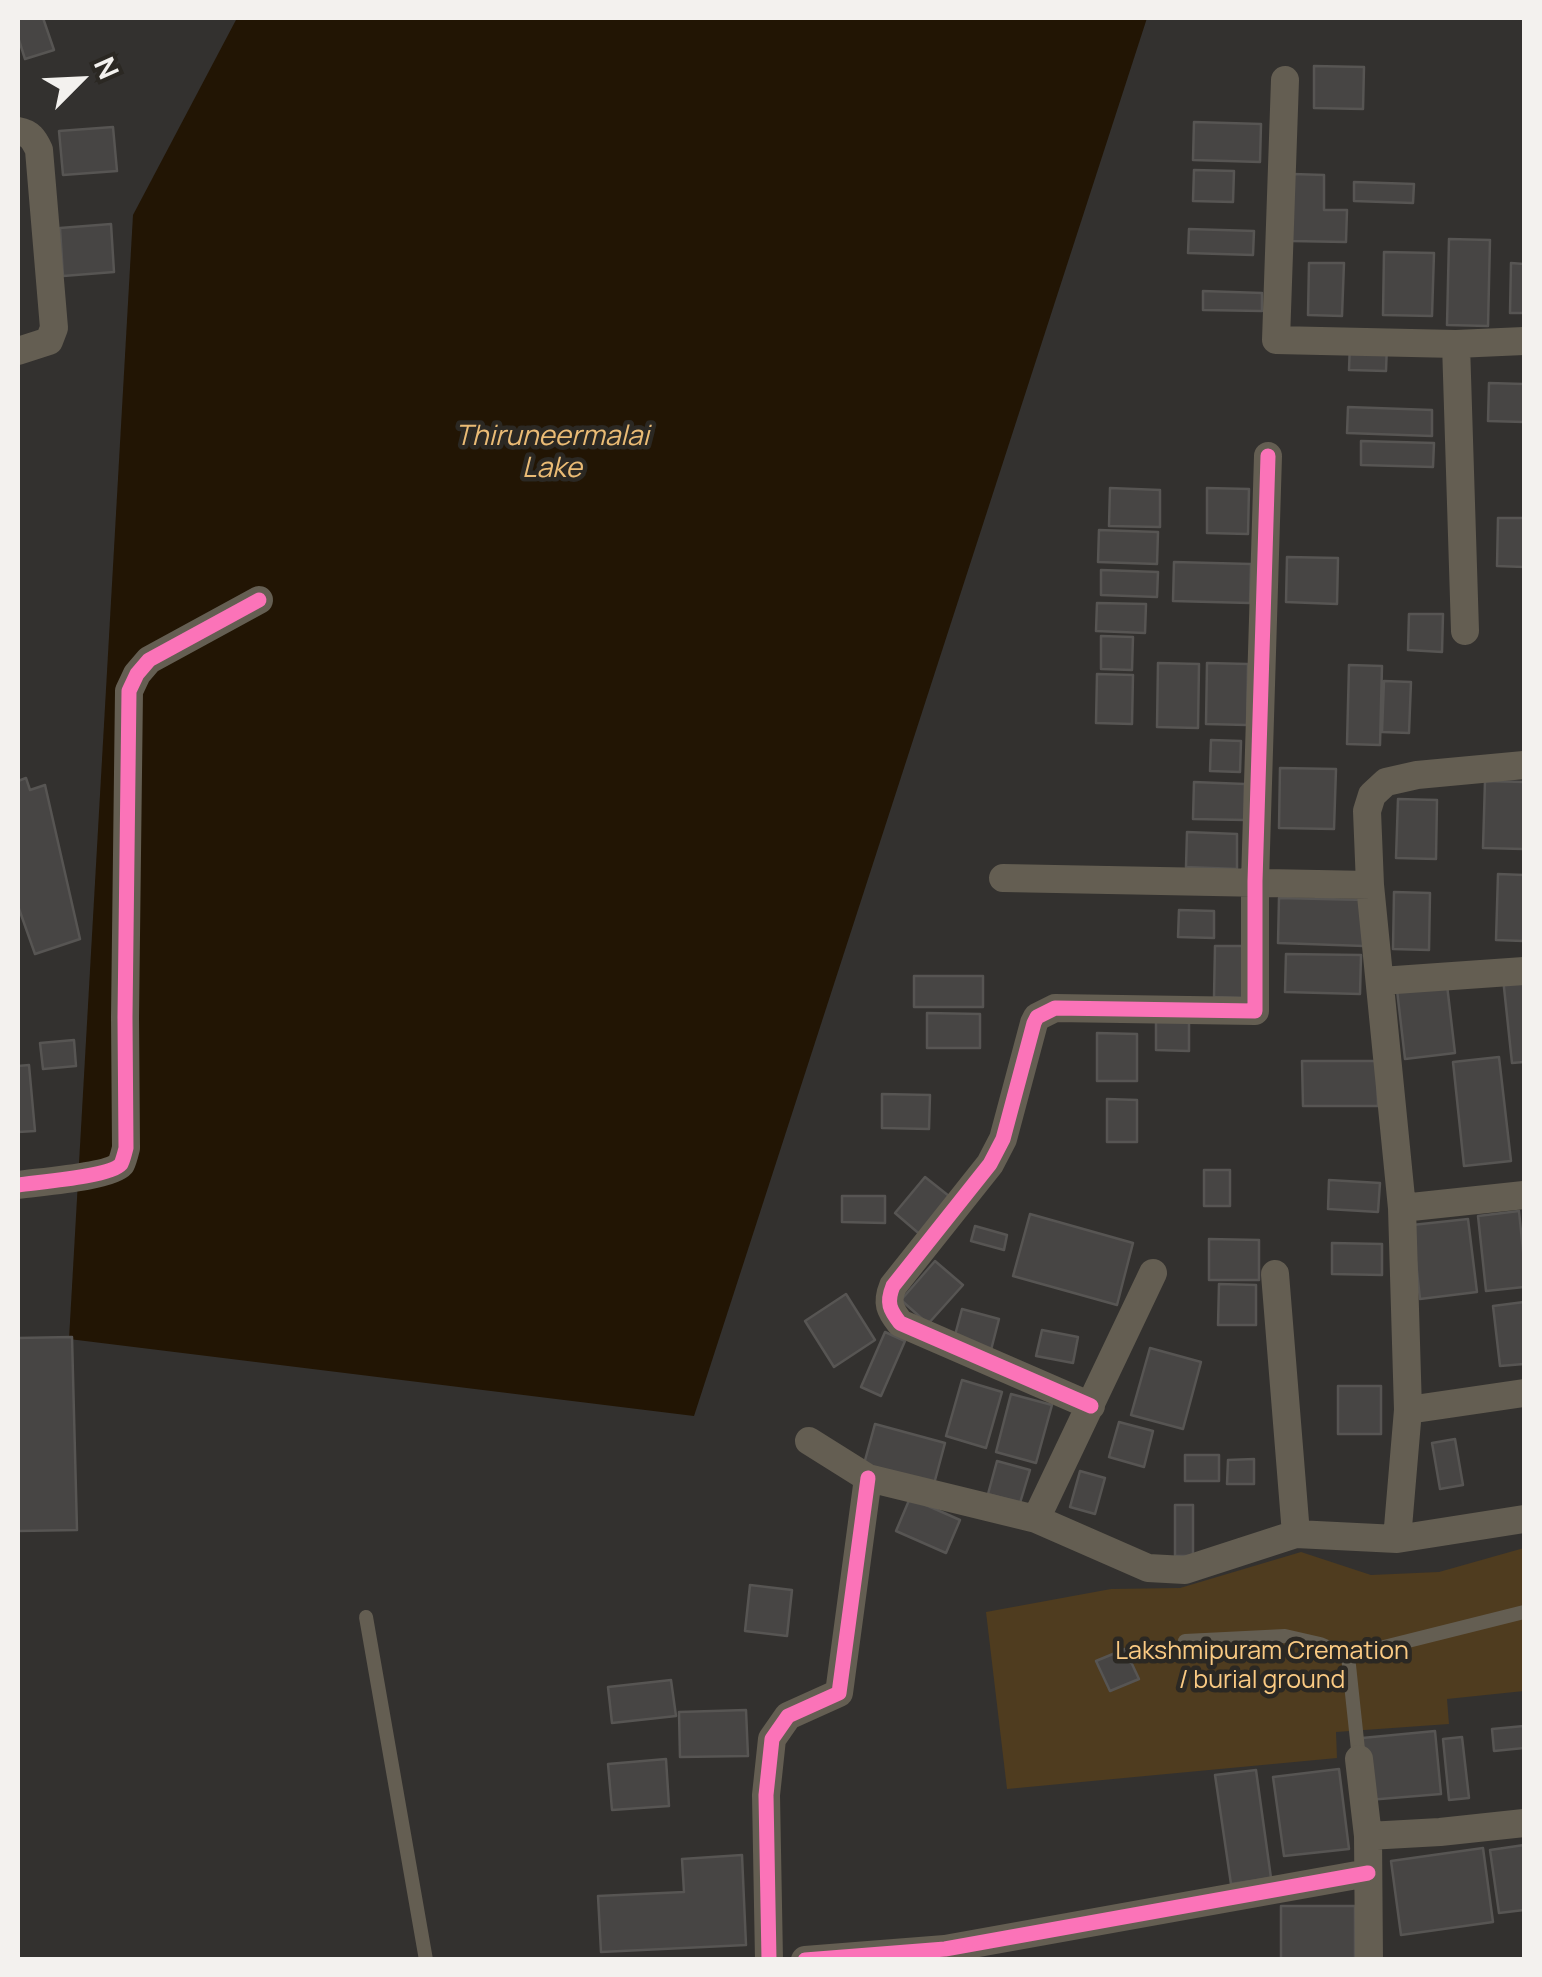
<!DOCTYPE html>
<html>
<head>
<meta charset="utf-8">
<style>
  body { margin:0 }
  #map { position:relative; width:1542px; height:1977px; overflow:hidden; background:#33312f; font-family:Manrope,sans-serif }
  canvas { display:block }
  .frame { position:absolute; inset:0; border:20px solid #f3f1ee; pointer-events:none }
  .north { position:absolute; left:30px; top:30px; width:100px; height:100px; -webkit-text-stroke:8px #2b2823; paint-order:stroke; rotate:66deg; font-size:28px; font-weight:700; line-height:40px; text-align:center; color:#f3f1ee }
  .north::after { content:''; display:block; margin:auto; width:35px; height:45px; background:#f3f1ee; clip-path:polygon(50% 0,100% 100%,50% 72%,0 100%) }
</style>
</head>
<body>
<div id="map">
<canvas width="1542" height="1977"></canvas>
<div class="frame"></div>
<div class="north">N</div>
</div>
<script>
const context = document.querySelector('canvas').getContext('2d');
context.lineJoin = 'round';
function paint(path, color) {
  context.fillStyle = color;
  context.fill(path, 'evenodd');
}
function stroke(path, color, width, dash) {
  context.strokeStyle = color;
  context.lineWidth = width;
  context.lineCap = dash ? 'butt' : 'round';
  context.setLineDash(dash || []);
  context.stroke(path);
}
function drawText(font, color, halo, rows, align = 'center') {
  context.font = font + ' Manrope,sans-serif';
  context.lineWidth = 9;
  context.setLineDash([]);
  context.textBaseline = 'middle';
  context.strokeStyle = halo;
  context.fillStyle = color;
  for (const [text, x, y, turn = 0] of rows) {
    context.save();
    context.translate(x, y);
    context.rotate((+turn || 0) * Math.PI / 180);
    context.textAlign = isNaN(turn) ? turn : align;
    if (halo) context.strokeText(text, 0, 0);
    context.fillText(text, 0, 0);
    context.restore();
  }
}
paint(new Path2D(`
  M1524,1548V1691L1447,1699L1449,1724L1336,1732L1337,1758L1007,1789L986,1612L1111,1589L1180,1588L1301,1552L1371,1575L1439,1572Z`), '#4f3c1f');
paint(new Path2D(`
  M237,18H1147L694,1416L69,1339L133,215Z`), '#221504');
const building = new Path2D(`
  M18,18H43L54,50L25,59L18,37Z
  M1314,66L1364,67L1363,109L1314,108Z
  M1194,122L1261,124L1260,162L1193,160Z
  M113,127L117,171L63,175L59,131Z
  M1194,170L1234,171L1233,202L1193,201Z
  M1293,174L1324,175V210H1347L1346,242L1291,241Z
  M1354,182L1414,184L1413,203L1354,201Z
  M111,224L114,272L63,276L60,228Z
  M1189,229L1254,231L1253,255L1188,253Z
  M1449,239L1490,240L1488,326L1447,325Z
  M1384,252L1434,253L1432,316L1383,315Z
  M1309,263H1344L1342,316L1308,315Z
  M1511,263L1524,264V313H1510Z
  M1203,291L1262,293V311L1203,310Z
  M1350,343L1387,344L1386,371L1349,370Z
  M1489,383L1524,384V422L1488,421Z
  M1348,407L1432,410V436L1347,433Z
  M1361,441L1434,443L1433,467L1361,465Z
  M1110,488L1160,490V527L1109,526Z
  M1207,488L1249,489L1248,534L1207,533Z
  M1498,518H1524V567L1497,566Z
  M1099,530L1158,532L1157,564L1098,562Z
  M1287,557L1338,558L1337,604L1286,602Z
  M1174,562L1251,564L1250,603L1173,601Z
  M1101,570L1158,572L1157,597L1101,595Z
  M1097,603L1146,604L1145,633L1096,631Z
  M1409,614H1443L1442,652L1408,650Z
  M1101,636L1133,637L1132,670L1101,669Z
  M1158,663L1199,664L1198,728L1157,727Z
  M1207,663L1248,664L1247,725L1206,724Z
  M1349,665L1382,666L1380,745L1347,744Z
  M1097,674L1133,675L1132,724L1096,723Z
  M1384,681L1411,682L1409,733L1382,732Z
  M1211,740L1241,741L1240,772L1210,771Z
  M1280,768L1336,769L1334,829L1279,828Z
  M26,778L30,790L45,785L80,939L35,954L18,906V781Z
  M1485,781L1524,782L1523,849L1483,848Z
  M1194,782L1245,784V820L1193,819Z
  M1398,799L1437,800L1436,859L1396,858Z
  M1187,832L1237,834V869L1186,867Z
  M1498,874L1524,875L1523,941L1496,940Z
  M1394,892L1430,893L1429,950L1393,949Z
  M1279,898L1365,900L1364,946L1278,943Z
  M1179,910L1214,911V938L1178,937Z
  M1215,946H1245L1244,998L1214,997Z
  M1286,954L1361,955L1360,994L1285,992Z
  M914,976H983V1007H914Z
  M1524,976V1062L1512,1063L1503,978Z
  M1447,985L1455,1053L1405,1059L1397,990Z
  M927,1013L980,1014V1048H927Z
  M1156,1013H1189V1051L1156,1050Z
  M1097,1033L1137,1034V1081H1097Z
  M74,1040L76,1066L43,1069L40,1043Z
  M1499,1057L1511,1161L1464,1166L1453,1062Z
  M1302,1061H1377L1378,1106H1303Z
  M29,1065L35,1131L18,1132V1066Z
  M882,1094L930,1095L929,1129L882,1128Z
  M1107,1099L1137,1100V1142H1107Z
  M1204,1170H1230V1206H1204Z
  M925,1177L954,1200L923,1237L895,1213Z
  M1329,1180L1380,1183L1378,1212L1328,1209Z
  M842,1196H885V1223L842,1222Z
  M1519,1211L1524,1261V1287L1486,1291L1478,1216Z
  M1030,1214L1133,1243L1117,1305L1013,1276Z
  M1468,1219L1477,1292L1420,1299L1412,1225Z
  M975,1226L1007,1235L1004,1250L971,1241Z
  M1209,1239L1259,1240V1280H1209Z
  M1332,1243L1382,1244V1275L1332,1274Z
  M935,1261L963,1285L928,1324L901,1300Z
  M1219,1284L1256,1285V1325H1218Z
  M846,1294L875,1340L834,1367L805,1321Z
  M1524,1302V1364L1500,1366L1493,1306Z
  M962,1309L999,1319L991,1350L954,1339Z
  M1042,1330L1078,1337L1073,1363L1036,1356Z
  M885,1332L905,1341L881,1396L861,1387Z
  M72,1337L77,1530L18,1531V1338Z
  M1150,1348L1201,1362L1183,1429L1131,1415Z
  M962,1380L1002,1392L986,1448L946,1436Z
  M1338,1386H1381V1434H1338Z
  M1011,1394L1052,1405L1036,1463L996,1452Z
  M1119,1422L1153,1431L1144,1467L1109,1457Z
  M875,1424L945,1443L934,1484L864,1464Z
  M1455,1439L1463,1485L1440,1489L1432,1443Z
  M1185,1455H1219V1481H1185Z
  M1254,1459V1484H1227L1228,1460Z
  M997,1461L1030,1470L1020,1503L988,1494Z
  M1080,1471L1105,1478L1095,1514L1070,1507Z
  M910,1498L960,1520L946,1553L896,1531Z
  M1175,1505H1193V1556H1175Z
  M750,1585L792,1590L787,1636L745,1631Z
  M1125,1649L1139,1679L1110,1691L1096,1661Z
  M671,1680L676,1716L612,1723L608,1687Z
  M746,1710L748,1756L680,1757L679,1712Z
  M1524,1726V1748L1494,1751L1492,1729Z
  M1435,1731L1441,1794L1368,1800L1362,1738Z
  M1462,1737L1469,1798L1449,1800L1443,1739Z
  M666,1759L669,1806L612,1810L608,1764Z
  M1339,1769L1349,1849L1284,1856L1273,1777Z
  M1256,1770L1271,1878L1231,1884L1215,1775Z
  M1524,1845V1910L1499,1913L1490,1850Z
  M1483,1848L1493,1922L1401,1935L1391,1861Z
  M742,1855L746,1945L601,1952L598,1896L684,1892L682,1859Z
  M1281,1906H1355V1960H1281Z`);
paint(building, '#474544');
stroke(building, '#575553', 2.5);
stroke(new Path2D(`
  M366,1617L426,1960
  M1185,1641L1285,1636L1320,1644L1348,1656L1524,1612
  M1348,1656L1359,1759`), '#645e52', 14);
stroke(new Path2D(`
  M1285,80L1276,340L1456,344L1524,341
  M18,131C30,133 34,139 39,150L54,328L49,341L18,351
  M1456,344L1465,631
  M1003,878L1370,885
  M1381,981L1524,971
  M18,1185C37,1182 110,1177 121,1164C123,1160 125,1152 126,1148L125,1017L129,691L137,674L149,660L259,600
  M1402,1208L1524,1195
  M1275,1274L1296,1534L1397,1539L1524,1519
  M1091,1406L900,1323C890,1310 886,1303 893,1286L990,1164L1003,1139L1034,1023L1037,1017L1055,1008L1255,1011V881L1268,456
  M1408,1410L1524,1393
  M809,1441L868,1478L1036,1519L1148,1568L1185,1570L1296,1534
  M1036,1519L1153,1273
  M1397,1539L1408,1410L1402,1208L1370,885L1367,811L1372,795L1386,782L1417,775L1524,765
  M1359,1759L1368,1836L1369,1960
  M1368,1836L1440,1832L1524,1823
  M769,1960L766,1795L772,1739L788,1716L839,1693L868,1478
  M805,1960L945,1949L1368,1873`), '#645e52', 28);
stroke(new Path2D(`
  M18,1185C37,1182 110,1177 121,1164C123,1160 125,1152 126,1148L125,1017L129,691L137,674L149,660L259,600
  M1091,1406L900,1323C890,1310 886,1303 893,1286L990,1164L1003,1139L1034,1023L1037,1017L1055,1008L1255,1011V881L1268,456
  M769,1960L766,1795L772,1739L788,1716L839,1693L868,1478
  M805,1960L945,1949L1368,1873`), '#fb73b8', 15);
drawText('25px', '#faca83', '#2b2823', [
  ["Lakshmipuram Cremation",1262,1652],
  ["/ burial ground",1262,1681]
]);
drawText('italic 28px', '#eabb75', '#2b2823', [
  ["Thiruneermalai",552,437],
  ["Lake",552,469]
]);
</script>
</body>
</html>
